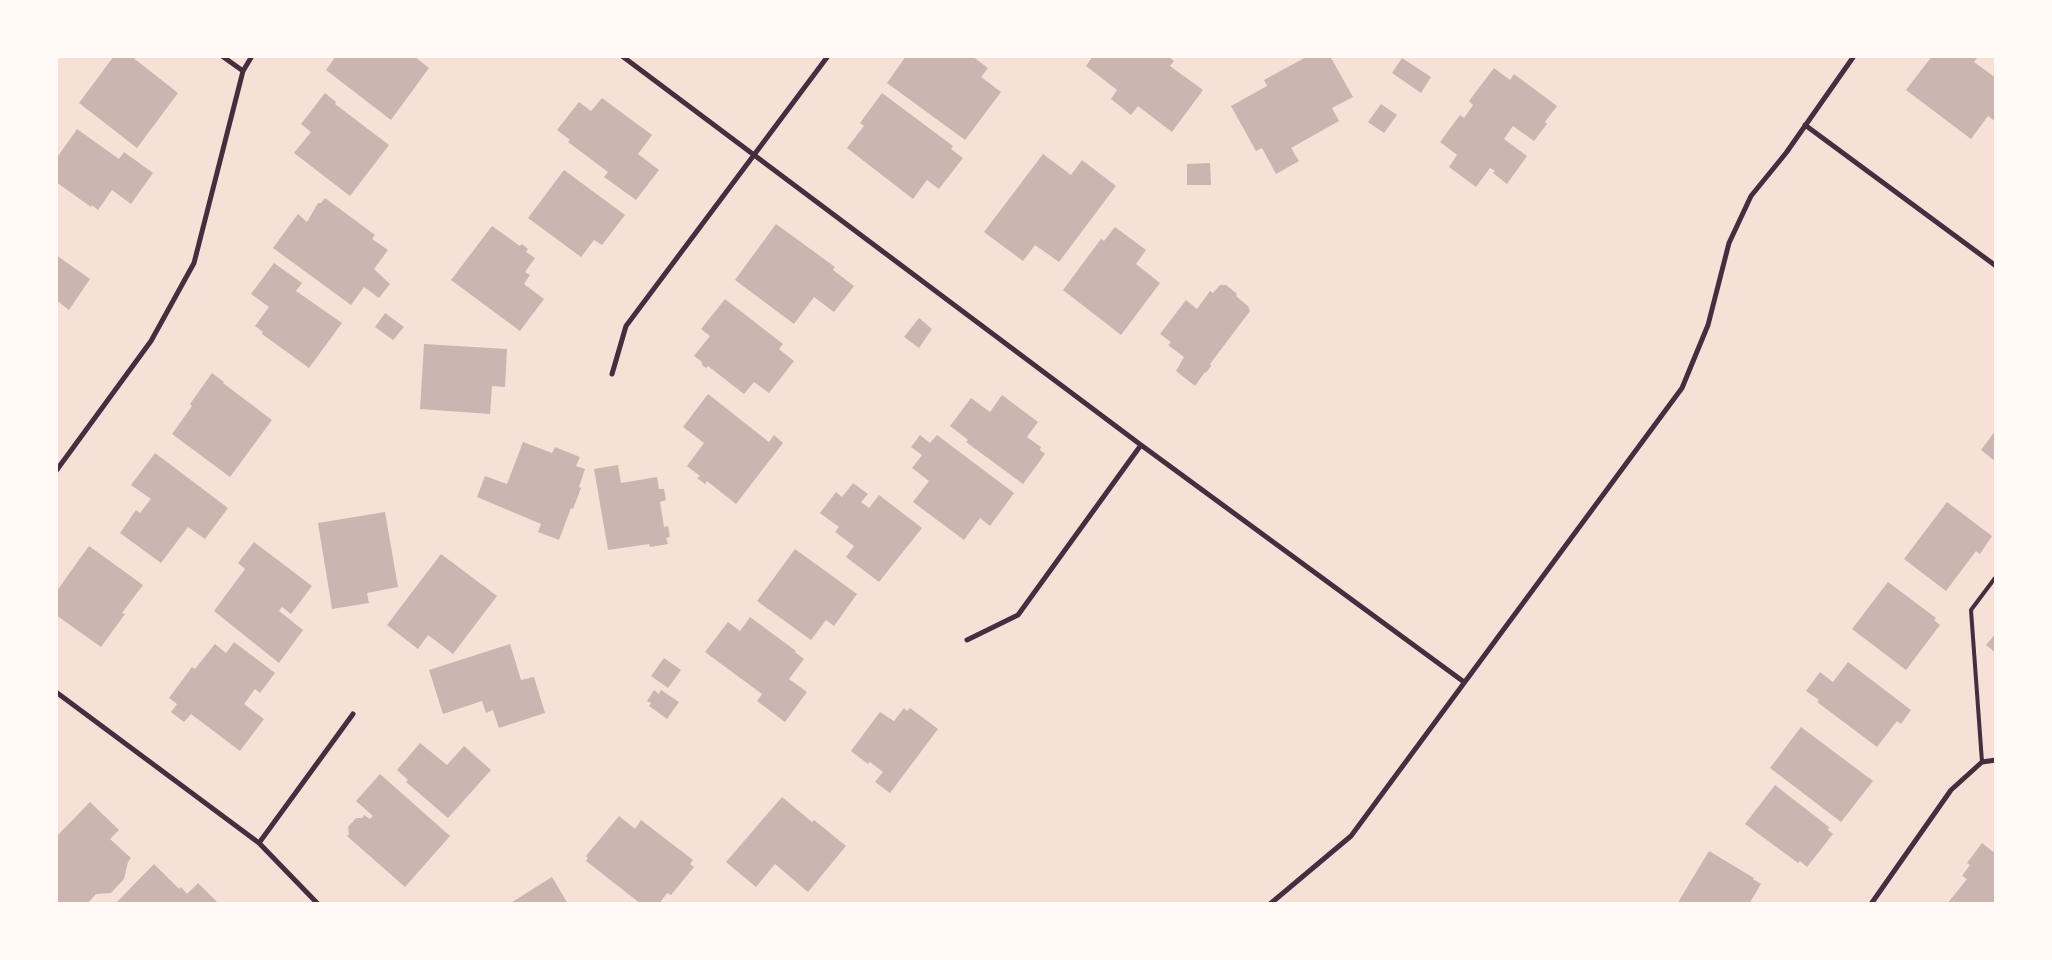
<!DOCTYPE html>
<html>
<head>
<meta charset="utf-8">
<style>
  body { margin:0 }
  #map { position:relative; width:2052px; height:960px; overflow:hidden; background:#f7e1d7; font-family:Lato,sans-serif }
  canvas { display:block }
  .frame { position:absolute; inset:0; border:58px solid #fffaf5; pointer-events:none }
</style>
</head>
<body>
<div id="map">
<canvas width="2052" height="960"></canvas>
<div class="frame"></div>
</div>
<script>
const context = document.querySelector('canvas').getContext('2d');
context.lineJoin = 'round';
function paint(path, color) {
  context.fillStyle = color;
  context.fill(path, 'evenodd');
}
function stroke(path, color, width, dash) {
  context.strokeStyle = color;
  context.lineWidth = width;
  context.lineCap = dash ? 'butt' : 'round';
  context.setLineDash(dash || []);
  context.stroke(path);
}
paint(new Path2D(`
  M114,56H131L178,93L137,148L79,103Z
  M336,56H414L429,68L391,120L326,70Z
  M906,56H972L988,68L981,77L1001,92L965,140L887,83Z
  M1093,56H1168L1174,61L1170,66L1203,90L1172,132L1138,106L1131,115L1111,99L1117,90L1086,66Z
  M1308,56H1330L1353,97L1332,108L1339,121L1291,148L1299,161L1276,174L1262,148L1256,151L1231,106L1267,86L1264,80Z
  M1932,56L1977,58L1974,62L1996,78V122L1988,116L1971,139L1906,90Z
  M1402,58L1431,77L1421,93L1392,73Z
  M1494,68L1510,80L1514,74L1557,106L1545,122L1547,124L1534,141L1513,126L1504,139L1527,156L1507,184L1493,173L1495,171L1490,168L1476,187L1449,167L1457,155L1440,142L1460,115L1464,118L1473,105L1469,101Z
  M325,93L336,102L335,104L389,145L350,196L294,153L311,132L301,124Z
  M882,93L953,146L951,149L963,158L939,189L927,180L913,199L847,148L864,126L860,123Z
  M602,98L652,135L638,154L659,170L636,200L604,177L608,172L568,142L570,140L557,130L579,102L591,111Z
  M1381,104L1397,115L1384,133L1368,122Z
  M77,129L119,159L124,152L153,173L131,204L112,190L98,210L92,205L91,207L56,182V159Z
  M1043,154L1071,175L1082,160L1116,186L1059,262L1035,245L1023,261L984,232Z
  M1210,163L1211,185H1187V164Z
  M564,170L625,215L602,245L594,240L581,257L528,218Z
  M325,198L375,235L372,239L388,250L374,269L390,284L379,298L364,287L351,305L273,248L298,214L307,222L318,203H321Z
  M776,224L835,267L833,270L854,286L834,312L814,297L794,324L735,280Z
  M492,226L520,246L522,244L528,249L526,252L535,258L525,272L530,275L524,284L544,299L520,331L451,280Z
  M1115,227L1146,250L1136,264L1160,283L1121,335L1063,290L1101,239L1104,241Z
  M56,255L90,279L69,310L56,300Z
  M274,263L302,283L296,291L342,323L309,368L262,334L263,332L255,326L269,307L251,294Z
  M1220,285H1226L1236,293L1237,297L1248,306L1250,311L1210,364L1211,366L1206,373L1205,372L1195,386L1176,371L1184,357L1168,345L1171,342L1160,334L1186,300L1197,309L1210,291L1213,293Z
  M725,299L783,344L779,349L794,361L769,393L754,382L744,394L708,366L706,368L702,365V362L694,356L710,336L701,329Z
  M385,313L404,327L393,340L375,327Z
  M919,318L932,329L919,348L904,337Z
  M424,344L507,349L505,387L492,386L490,414L420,409Z
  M212,373L224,382L223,383L272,420L230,477L172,434L192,406L190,404Z
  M708,394L769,442L774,435L783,443L736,504L707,481L705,484L697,478L700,476L687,466L704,443L683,427Z
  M1002,395L1038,422L1027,437L1041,447L1040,450L1045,454L1023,484L966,442L968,440L950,426L971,398L990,412Z
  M1996,430V462L1981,450Z
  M920,435L930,443L937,435L1014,493L990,526L980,518L964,540L913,502L929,481L912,468L922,455L911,447Z
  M523,442L552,453L555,447L580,457L576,466L585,469L579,487L581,488L573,509L571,508L559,540L538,532L541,524L477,497L485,476L507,484Z
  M155,453L228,508L205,539L188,527L161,563L120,533L136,510L140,513L151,499L131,485Z
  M618,465L621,483L657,477L659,489H664L666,500L660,502L664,527L668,526L670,537L666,538L668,544L650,547L649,544L608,550L594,469Z
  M853,483L868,494L861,502L869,508L879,495L922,528L879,582L846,557L854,546L835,532L839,527L820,513L836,492L842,497Z
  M1947,502L1992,536L1980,554L1976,551L1946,591L1904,559Z
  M385,512L398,587L367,593L369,603L332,609L318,523Z
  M254,542L312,586L291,614L282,607L279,611L303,630L279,663L214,611L245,569L238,563Z
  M89,546L143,585L122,613L125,614L101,647L56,615V592Z
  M795,549L857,594L834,626L826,620L811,640L757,601Z
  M441,554L497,596L453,654L428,635L418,649L387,625Z
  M1888,582L1936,618L1934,620L1940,625L1906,670L1852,629Z
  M750,617L796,651L795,652L804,659L789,679L807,692L785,722L757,701L762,694L705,652L728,622L740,631Z
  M1996,633V653L1986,645Z
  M234,642L275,673L260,693L255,689L244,704L264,719L240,751L191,714L184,722L171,712L177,704L169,698L192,667L195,669L215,644L226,653Z
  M510,644L521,680L534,677L545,713L499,728L493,710L486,713L482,701L443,714L429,670Z
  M664,658L681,670L668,688L651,676Z
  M1848,662L1911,710L1901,724L1897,721L1877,747L1817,702L1819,700L1806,691L1820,672L1833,682Z
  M654,690L659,694L661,690L679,702L667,719L649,706L651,703L647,701Z
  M904,708L907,711L910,708L938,729L890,793L875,782L883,772L870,762L868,764L851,751L880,712L894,721Z
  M1801,727L1873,781L1841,822L1770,768Z
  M420,743L447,765L464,746L491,770L448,818L406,782L408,780L397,770Z
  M380,774L450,836L405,887L347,836L349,834L348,827L356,818H362L364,815L370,819L373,816L356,801Z
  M1775,785L1829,827L1828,830L1833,834L1807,867L1800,861L1798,863L1745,824Z
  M782,797L812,822L814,820L846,846L808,892L775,864L756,887L726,862Z
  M90,802L119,830L110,839L131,858L128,862L124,879L111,893L96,894L87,904H56V837Z
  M619,816L635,829L641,820L693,860L690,864L694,867L671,895L667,893L659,904H641L586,861L588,858L586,856Z
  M1982,843L1996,854V904H1947L1967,879L1962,876L1970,865L1967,863Z
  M1709,851L1754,878L1753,879L1761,884L1749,904H1677Z
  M154,864L179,889L181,887L187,894L198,883L219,904H115Z
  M552,877L568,904H509Z`), '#ccb4b1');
stroke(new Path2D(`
  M1982,762L1971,610L1995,578`), '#4a2c40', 4);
stroke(new Path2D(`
  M222,56L243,71
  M622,56L1141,445L1464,682
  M1805,125L1996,266
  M612,374L626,326L828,56
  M56,471L151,341L194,263L243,71L252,56
  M967,640L1018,615L1141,445
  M56,692L259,843L318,904
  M259,843L353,714
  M1270,904L1351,836L1682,388L1708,325L1729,243L1751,196L1786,153L1854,56
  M1871,904L1951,790L1982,762L1996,760`), '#4a2c40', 5);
</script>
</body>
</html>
